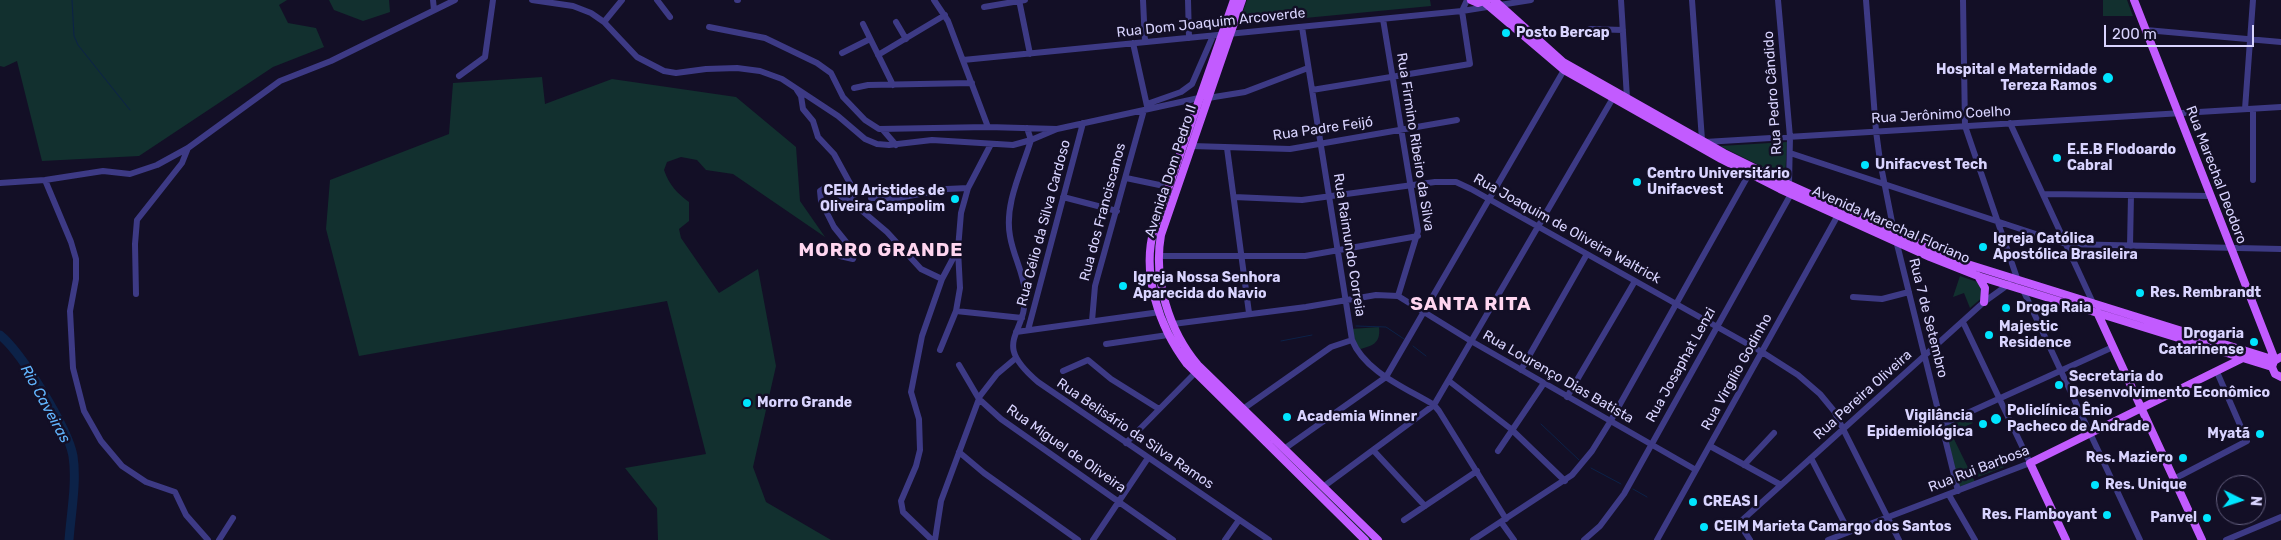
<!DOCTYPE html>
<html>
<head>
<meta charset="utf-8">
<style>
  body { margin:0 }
  #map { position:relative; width:2281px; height:540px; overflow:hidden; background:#130f26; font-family:Rubik,sans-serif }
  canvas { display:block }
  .north { position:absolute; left:2216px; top:475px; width:50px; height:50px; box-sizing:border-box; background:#130f26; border:1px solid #625e7d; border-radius:50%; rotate:94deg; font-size:14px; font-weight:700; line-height:20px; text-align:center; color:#d9d4ff }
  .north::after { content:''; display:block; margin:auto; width:18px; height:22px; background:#00e5ff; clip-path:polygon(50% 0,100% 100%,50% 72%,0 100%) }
  .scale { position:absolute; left:2104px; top:25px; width:150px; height:22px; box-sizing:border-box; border:2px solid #d9d4ff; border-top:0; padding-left:6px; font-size:15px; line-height:18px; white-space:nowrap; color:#d9d4ff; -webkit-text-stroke:4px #130f26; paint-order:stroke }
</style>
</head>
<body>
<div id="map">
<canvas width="2281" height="540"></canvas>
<div class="north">N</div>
<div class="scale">200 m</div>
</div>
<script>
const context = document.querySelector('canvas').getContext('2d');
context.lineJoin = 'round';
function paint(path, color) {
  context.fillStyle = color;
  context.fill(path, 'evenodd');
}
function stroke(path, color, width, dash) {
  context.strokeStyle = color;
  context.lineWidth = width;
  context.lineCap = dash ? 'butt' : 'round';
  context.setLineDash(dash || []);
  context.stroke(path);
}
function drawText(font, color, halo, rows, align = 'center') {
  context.font = font + ' Rubik,sans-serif';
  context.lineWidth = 5;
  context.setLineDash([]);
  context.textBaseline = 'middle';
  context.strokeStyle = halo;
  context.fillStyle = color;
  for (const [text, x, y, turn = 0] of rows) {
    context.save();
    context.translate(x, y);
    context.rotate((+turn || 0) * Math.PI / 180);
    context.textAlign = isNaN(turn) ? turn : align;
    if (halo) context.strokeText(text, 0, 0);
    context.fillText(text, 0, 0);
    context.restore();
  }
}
paint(new Path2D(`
  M0,0H287L279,5L288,23L316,28L324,47L273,67L139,156L42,161L17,61L4,67L0,66Z
  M329,0H389L390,12L363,21L334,10Z
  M1247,0H1430L1431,6L1242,24L1240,20Z
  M2103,0H2127L2133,16H2103Z
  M1225,40L1158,240L1168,316L1215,386L1372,540H1369L1206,380C1198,371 1189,363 1183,353C1161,321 1150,271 1157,233Z
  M542,77L545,104L612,79L736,97L796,147L800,201L825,237L733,174L706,170L697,160L681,157L667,162L664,170C669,185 677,193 689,202V221L679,229L681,238L719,293L758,269L776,366L753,467L766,502L831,540H658L657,508L625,468L706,454L667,301L359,356L326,229L330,180L449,134L453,83Z
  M1787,142L1785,178L1720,146Z
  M1960,276L1980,283L1984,296L1970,308L1964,293L1953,297Z
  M1379,327C1381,344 1372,346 1357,350L1351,329Z
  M1966,413L1973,423L1951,433L1976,484L1958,491L1941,425Z
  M1996,461L2001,463L2004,467L1978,477L1979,468Z`), '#12302f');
stroke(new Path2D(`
  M72,0L74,36L78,45L130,110
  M1356,326L1386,327L1404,339
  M1281,341L1312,335
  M1413,346L1426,356
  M1541,424L1579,460
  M1591,468L1621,484
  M1633,489L1647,497`), '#0c2248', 1);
stroke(new Path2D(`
  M0,335C22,353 68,428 73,456C77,482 71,513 69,540`), '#0c2248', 9);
stroke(new Path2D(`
  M433,0L434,10
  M532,0L573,6L591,13L604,22L637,57L664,71L676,73L706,69L737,68L760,71L782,79L838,116L865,139L877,144L889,145L932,140L1013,145L1031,140L1057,129
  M657,0L670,17
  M737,0H738
  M934,0L948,21L988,127L1057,129L1199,98
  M1019,0L1030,54
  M1143,0L1145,42
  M1188,0L1189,38
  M1621,0L1627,98
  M1692,0L1702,140
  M1778,0L1790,137L1789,185
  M1866,0L1876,131L1880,161L1894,232L1958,491
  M1963,0L1965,126L2018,281
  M984,7L1025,0
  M1462,11L1467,0
  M1383,19L1418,231L1398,296
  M604,22L622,0
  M896,22L906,39
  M863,24L893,85
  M709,27L765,38L817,63L831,73L843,97L865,120L879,129L988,127
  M1590,29L1623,30
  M2146,30L2281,42
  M1133,43L1147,106
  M842,53L870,39
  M878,55L945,15
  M963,60L1462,11L1531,0
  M459,76L485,57L493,0
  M854,88L868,85L972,83
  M797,90L801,96L803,109L813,121L818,137L834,154L852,187L854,204
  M1312,90L1470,64L1462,11
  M1208,98L1245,92L1308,68
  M1147,104L1181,92L1192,84L1213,36
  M2245,109L2253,0
  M2253,109V180
  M2010,123L2093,303
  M1027,128L1031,140C1022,170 1004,204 1010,236C1013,255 1023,272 1025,291C1028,337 989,340 1038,382L1269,540
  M883,130L896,145
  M1705,142L2281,107
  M1192,146L1290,149L1457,120
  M1227,148L1249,313
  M1790,153L2066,244L2281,249
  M1126,178L1169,187
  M45,180L71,242L76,259V279L70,311L73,368L84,411L101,441L122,466L146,482L175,492L186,515L208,540
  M0,183L45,180L103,171L130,174L157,165L188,148L280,81L331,61L455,0
  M2043,194L2211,196
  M1063,197L1117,211
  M1234,197L1302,200L1435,182H1456L1471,189L1762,352L1798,375L1820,394L1834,411L1899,540
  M871,198H898L947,189L968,188
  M2130,246L2131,195
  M840,256L853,259L855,253L834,227L821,201L820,191L823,189L830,190L854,204L887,232L921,269L942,279
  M1159,256H1305L1418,236
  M2024,292L2140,540
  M136,294L135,244L137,220L182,163L188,148
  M1853,297L1882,299L1909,292
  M956,311L1022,318
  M1092,321L1095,286L1144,110
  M1173,324L1306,307L1376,295L1398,296L1471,341L1696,470
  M1028,330L1083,123
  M1016,332L1160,312
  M1352,340C1365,372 1406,388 1434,405L1439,411L1506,519
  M1106,344L1168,335
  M940,350L956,311L960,288L958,250
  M959,365L979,399L1001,419L1173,540
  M1521,370L1587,254
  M1063,371L1088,360L1111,379L1159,409
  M1449,381L1511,429L1565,481
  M1567,397L1635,281
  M1243,409L1331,347L1352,340L1302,27
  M1941,425L2113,347
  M1126,443L1195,373
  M1710,446L1781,485
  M1284,449L1386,377L1564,70
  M1373,450L1425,506
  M1498,451L1544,383
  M959,452L984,473L1078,540
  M1811,458L1849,532
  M1744,465L1774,433
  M2174,479L2247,441L2217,372
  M1323,487L1434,405L1613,98
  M1949,495L1975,540
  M1404,520L1477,471
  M1501,522L1514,540
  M219,540L233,518
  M932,540L903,512L901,501L916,466L920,450L919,419L911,392L922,336L942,279L958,249L961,213L968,188L991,144
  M935,540L941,501L980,396L997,374L1016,358
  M1093,540L1148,458
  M1225,540L1239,520
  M1473,540L1572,475L1592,451L1610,422L1749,174
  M1584,540L1600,526L1624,494L1791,194
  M1657,540L1838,215
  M1750,540L1739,523L1984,302L2009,284
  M1828,540L2030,463L1963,322
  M2226,540L2281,517`), '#3d3a85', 6);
stroke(new Path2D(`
  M1234,0L1154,229C1141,274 1159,327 1187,364L1365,540
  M1242,0L1161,235C1153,279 1169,331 1198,365L1378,540
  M1471,0L1478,3L1487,0
  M1494,0L1563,62L1724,153L1783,182L1961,262L2275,360
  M2134,0L2275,360
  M1484,2L1564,70L1721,159L1780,189L1930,257L1978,276L2272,367
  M1978,276L1985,288L1984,302
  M2097,312L2202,540
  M2281,357L2274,361L2272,367L2275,374L2281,377
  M2066,540L2030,463L2245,357`), '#c25bff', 8);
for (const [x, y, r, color] of [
  [1506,33,5,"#00e5ff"],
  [2108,78,6,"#00e5ff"],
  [2057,158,5,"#00e5ff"],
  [1865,165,5,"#00e5ff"],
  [1637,182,5,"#00e5ff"],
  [955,199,5,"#00e5ff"],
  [1983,247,5,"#00e5ff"],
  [1123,286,5,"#00e5ff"],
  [2140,293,5,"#00e5ff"],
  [2006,308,5,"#00e5ff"],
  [1989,335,5,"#00e5ff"],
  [2254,342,5,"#00e5ff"],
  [2059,385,5,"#00e5ff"],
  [747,403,5,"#00e5ff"],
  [1287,417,5,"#00e5ff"],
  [1996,419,6,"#00e5ff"],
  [1983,424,5,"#00e5ff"],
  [2260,434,5,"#00e5ff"],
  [2183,458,5,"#00e5ff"],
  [2095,485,5,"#00e5ff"],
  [1693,502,5,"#00e5ff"],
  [2107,515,5,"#00e5ff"],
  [2207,518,5,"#00e5ff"],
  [1704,527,5,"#00e5ff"]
]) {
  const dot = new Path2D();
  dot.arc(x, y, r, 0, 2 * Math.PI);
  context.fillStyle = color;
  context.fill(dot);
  stroke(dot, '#130f26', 2);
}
drawText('14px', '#d9d4ff', '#130f26', [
  ["Rua Dom Joaquim Arcoverde",1211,23,-6],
  ["Rua Pedro Cândido",1773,93,-94],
  ["Rua Jerônimo Coelho",1941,115,-3],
  ["Rua Padre Feijó",1323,129,-8],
  ["Rua Firmino Ribeiro da Silva",1415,142,81],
  ["Avenida Dom Pedro II",1171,171,-72],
  ["Rua Marechal Deodoro",2216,175,69],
  ["Rua dos Franciscanos",1103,212,-75],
  ["Rua Célio da Silva Cardoso",1044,223,-75],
  ["Avenida Marechal Floriano",1891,225,24],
  ["Rua Joaquim de Oliveira Waltrick",1567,229,29],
  ["Rua Raimundo Correia",1349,245,81],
  ["Rua 7 de Setembro",1928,318,76],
  ["Rua Josaphat Lenzi",1681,365,-61],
  ["Rua Virgílio Godinho",1737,372,-61],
  ["Rua Lourenço Dias Batista",1558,377,30],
  ["Rua Pereira Oliveira",1863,395,-42],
  ["Rua Belisário da Silva Ramos",1135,434,34],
  ["Rua Miguel de Oliveira",1066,449,35],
  ["Rua Rui Barbosa",1979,469,-21]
]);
drawText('bold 14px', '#d9d4ff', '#130f26', [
  ["Posto Bercap",1516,33],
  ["Hospital e Maternidade",2097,70,"right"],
  ["Tereza Ramos",2097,86,"right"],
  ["E.E.B Flodoardo",2067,150],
  ["Cabral",2067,166],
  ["Unifacvest Tech",1875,165],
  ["Centro Universitário",1647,174],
  ["Unifacvest",1647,190],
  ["CEIM Aristides de",945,191,"right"],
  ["Oliveira Campolim",945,207,"right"],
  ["Igreja Católica",1993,239],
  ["Apostólica Brasileira",1993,255],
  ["Igreja Nossa Senhora",1133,278],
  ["Aparecida do Navio",1133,294],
  ["Res. Rembrandt",2150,293],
  ["Droga Raia",2016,308],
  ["Majestic",1999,327],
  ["Residence",1999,343],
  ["Drogaria",2244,334,"right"],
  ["Catarinense",2244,350,"right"],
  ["Secretaria do",2069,377],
  ["Desenvolvimento Econômico",2069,393],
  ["Morro Grande",757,403],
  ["Policlínica Ênio",2007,411],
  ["Pacheco de Andrade",2007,427],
  ["Vigilância",1973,416,"right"],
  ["Epidemiológica",1973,432,"right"],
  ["Academia Winner",1297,417],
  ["Myatã",2250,434,"right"],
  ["Res. Maziero",2173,458,"right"],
  ["Res. Unique",2105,485],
  ["CREAS I",1703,502],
  ["Res. Flamboyant",2097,515,"right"],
  ["Panvel",2197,518,"right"],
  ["CEIM Marieta Camargo dos Santos",1714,527]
], 'left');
drawText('italic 15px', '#62b6ff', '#130f26', [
  ["Rio Caveiras",45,404,61]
]);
context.letterSpacing = '1px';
drawText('bold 19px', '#ffd6f0', '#130f26', [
  ["MORRO GRANDE",881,251],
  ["SANTA RITA",1471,305]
]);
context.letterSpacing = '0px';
</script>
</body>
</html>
